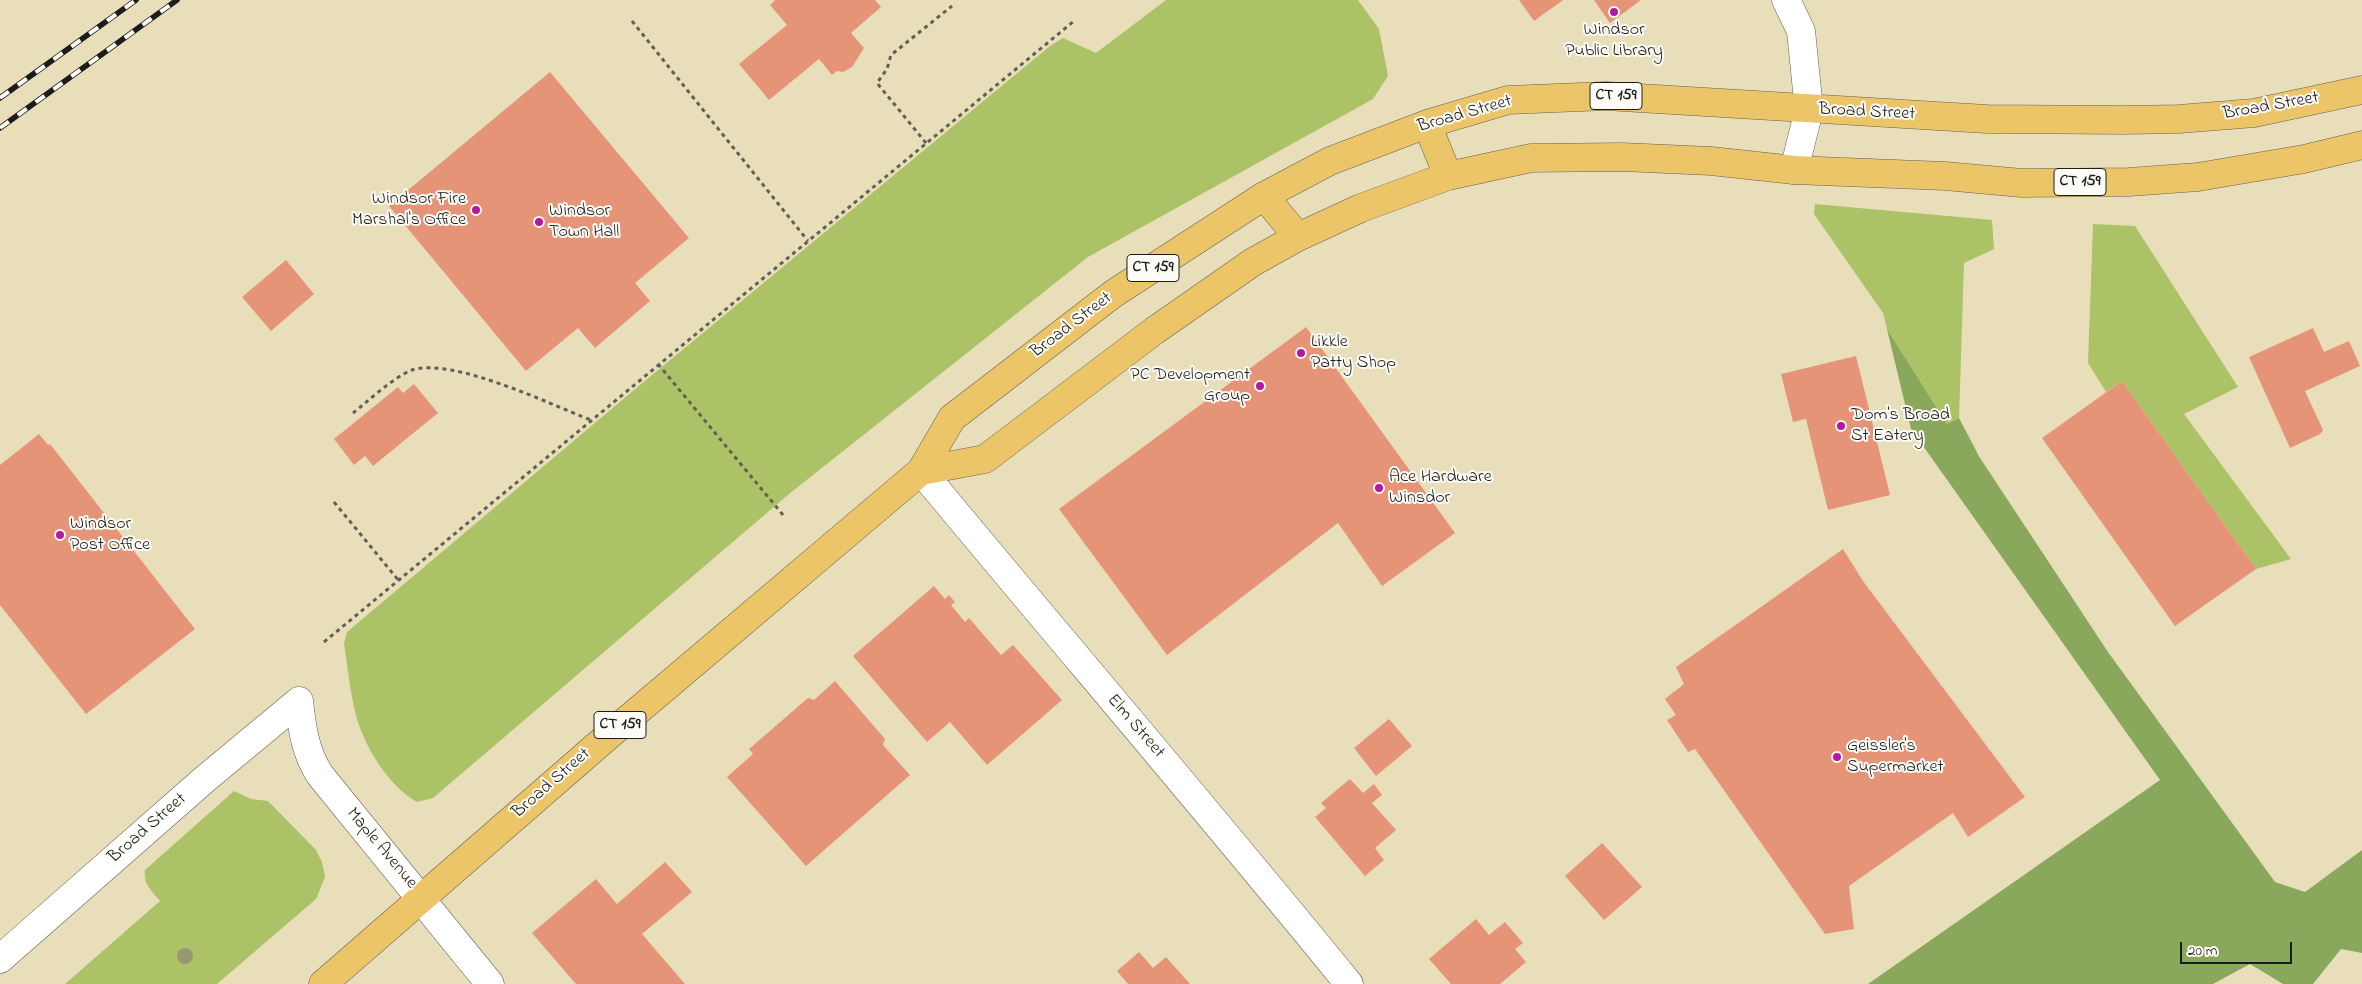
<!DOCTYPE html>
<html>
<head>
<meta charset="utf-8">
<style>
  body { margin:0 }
  #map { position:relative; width:2362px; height:984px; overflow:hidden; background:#e8deba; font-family:"Indie Flower",sans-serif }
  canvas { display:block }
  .scale { position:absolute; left:2180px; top:942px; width:112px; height:22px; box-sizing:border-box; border:2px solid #1c1c1c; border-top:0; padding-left:6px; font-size:15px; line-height:18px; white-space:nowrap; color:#1c1c1c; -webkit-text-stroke:4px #fdfcf7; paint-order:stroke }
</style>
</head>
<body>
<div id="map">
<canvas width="2362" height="984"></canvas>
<div class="scale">20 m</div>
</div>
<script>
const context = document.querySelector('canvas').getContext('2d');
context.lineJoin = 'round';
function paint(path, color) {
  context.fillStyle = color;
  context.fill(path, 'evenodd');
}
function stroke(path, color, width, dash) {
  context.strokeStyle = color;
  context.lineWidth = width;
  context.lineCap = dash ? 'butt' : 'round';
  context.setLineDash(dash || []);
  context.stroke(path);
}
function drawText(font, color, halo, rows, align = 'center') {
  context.font = font + ' "Indie Flower",sans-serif';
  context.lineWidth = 4;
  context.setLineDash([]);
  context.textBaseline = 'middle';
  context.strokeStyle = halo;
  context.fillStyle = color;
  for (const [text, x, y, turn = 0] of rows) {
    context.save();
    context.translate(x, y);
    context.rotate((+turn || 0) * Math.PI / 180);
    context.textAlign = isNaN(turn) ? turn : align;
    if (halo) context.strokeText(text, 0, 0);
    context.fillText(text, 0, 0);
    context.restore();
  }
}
paint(new Path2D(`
  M1166,0H1358L1379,29L1388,76L1373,99L1088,257L789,494L433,798L417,802C389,786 366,749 357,719C350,694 348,668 344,643L347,632L634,390L1050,46L1063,38L1096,53Z
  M1815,204L1992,220L1994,249L1964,263L1959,418L1947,424L1887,329L1883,313L1814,214Z
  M2093,224L2135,226L2238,387L2184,414L2291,559L2256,569L2122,381L2106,392L2088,363Z
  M234,791L251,799L268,801L316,850L322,862L325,877L316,899L217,984H65L160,901C152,891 143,884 145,870Z`), '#acc267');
paint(new Path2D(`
  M1887,329L1947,424L1959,418L1980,458L2108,652L2275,882L2305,892L2362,850V953L2341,949L2313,984H2283L2250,964L2213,984H1868L2160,780L1911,429Z`), '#89a85c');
paint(new Path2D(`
  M775,0H875L881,7L851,33L864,48L852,67L843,72L837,71L832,75L819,59L769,100L739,64L787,25L770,5Z
  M1519,0H1563L1534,21Z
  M1594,0H1641L1610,23Z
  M550,72L689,238L635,283L650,301L595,348L578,328L526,371L389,206Z
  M286,260L314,294L271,331L242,297Z
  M1306,327L1455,533L1382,586L1338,523L1167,655L1059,509Z
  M2313,328L2324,352L2349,341L2360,366L2305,391L2323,430L2320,434L2290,448L2249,357Z
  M1856,356L1890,495L1828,510L1806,419L1793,422L1781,374Z
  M2122,381L2256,569L2175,626L2042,438Z
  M414,384L438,413L373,466L365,456L354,465L334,439L398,387L403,393Z
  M39,434L48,445L50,444L195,629L86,714L0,605V465Z
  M1843,549L1863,581L2025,797L1968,837L1953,813L1849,886L1854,929L1825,934L1695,749L1688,752L1667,720L1676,715L1665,699L1684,684L1676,667Z
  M934,586L945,599L949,595L955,602L951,605L965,622L969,618L1001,655L1013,645L1062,700L987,765L950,722L927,742L853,656Z
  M835,681L885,739L883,745L910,775L806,866L727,777L753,754L749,749L808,698L814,700Z
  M1389,719L1412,746L1376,776L1354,748Z
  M1350,779L1363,793L1374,784L1382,795L1372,803L1396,830L1375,848L1384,860L1365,876L1315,817L1326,808L1321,803Z
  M1602,843L1642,887L1604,920L1565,876Z
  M665,862L692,892L642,934L685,984H576L532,933L596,879L617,904Z
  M1476,919L1489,935L1505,922L1523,943L1515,949L1526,962L1500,984H1451L1429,959Z
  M1139,952L1153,968L1166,957L1190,984H1128L1117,971Z`), '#e69478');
const street = new Path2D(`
  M1786,0L1801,31L1809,110L1794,170
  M921,471C1063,642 1208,811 1349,984
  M299,701C302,728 305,752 320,775L490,984
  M0,959L205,779L299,701`);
const primary = new Path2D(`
  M1427,124L1448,176
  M1264,196L1298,237
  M921,471L985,459L1154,331L1253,262L1298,237L1361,208L1448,176L1531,158L1622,157L1711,161L1794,170L1945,176L2022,183L2129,182L2198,177L2304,159L2362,145
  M323,984L608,736L921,471L952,418L1113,294L1264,196L1330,161L1427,124L1508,100L1606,96L1987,119L2125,120L2179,119L2254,113L2362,90`);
stroke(street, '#636053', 29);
stroke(primary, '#636053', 29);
stroke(new Path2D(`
  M632,21L808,241
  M926,143L877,83L887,69L891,55L952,6
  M658,364L783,515
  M353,413C367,402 395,376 412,370C453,357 549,404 591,420
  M334,502L399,581
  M324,642L1074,21`), '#636053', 3, [4, 4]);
stroke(street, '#fff', 28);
stroke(primary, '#edc569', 28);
const rail = new Path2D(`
  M0,98L136,0
  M0,128L177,0`);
stroke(rail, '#1c1c1c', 5.5);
stroke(rail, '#fdfcf7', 4, [11]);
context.fillStyle = '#989874';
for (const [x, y] of [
  [185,956]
]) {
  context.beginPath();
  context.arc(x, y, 8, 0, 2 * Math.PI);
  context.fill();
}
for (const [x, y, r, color] of [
  [1614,12,5,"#b5179e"],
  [476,210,5,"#b5179e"],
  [539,222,5,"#b5179e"],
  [1301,353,5,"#b5179e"],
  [1260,386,5,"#b5179e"],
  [1841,426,5,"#b5179e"],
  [1379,488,5,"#b5179e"],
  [60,535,5,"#b5179e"],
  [1837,757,5,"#b5179e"]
]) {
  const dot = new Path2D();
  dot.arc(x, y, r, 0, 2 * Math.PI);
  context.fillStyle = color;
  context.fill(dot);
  stroke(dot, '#fdfcf7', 2);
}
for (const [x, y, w] of [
  [1616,96,52],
  [2080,182,52],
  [1153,268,52],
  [620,725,52]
]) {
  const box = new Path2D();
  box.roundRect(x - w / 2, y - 13.5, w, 27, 4);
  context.fillStyle = '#fdfcf7';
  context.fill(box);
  stroke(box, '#1c1c1c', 1);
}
drawText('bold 16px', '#1c1c1c', null, [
  ["CT 159",1616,96],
  ["CT 159",2080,182],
  ["CT 159",1153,268],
  ["CT 159",620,725]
]);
drawText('18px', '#1c1c1c', '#fdfcf7', [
  ["Windsor",1614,31,"center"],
  ["Public Library",1614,52,"center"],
  ["Windsor Fire",466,200,"right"],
  ["Marshal's Office",466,221,"right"],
  ["Windsor",549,212],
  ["Town Hall",549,233],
  ["Likkle",1311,343],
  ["Patty Shop",1311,364],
  ["PC Development",1250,376,"right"],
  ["Group",1250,397,"right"],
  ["Dom's Broad",1851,416],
  ["St Eatery",1851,437],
  ["Ace Hardware",1389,478],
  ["Winsdor",1389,499],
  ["Windsor",70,525],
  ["Post Office",70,546],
  ["Geissler's",1847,747],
  ["Supermarket",1847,768]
], 'left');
drawText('18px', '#1c1c1c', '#fdfcf7', [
  ["Broad Street",2271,107,-10],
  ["Broad Street",1867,113,3],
  ["Broad Street",1465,115,-16],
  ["Broad Street",1072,326,-37],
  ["Elm Street",1135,727,49],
  ["Broad Street",552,784,-41],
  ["Broad Street",148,829,-41],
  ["Maple Avenue",381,849,50]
]);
</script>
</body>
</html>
